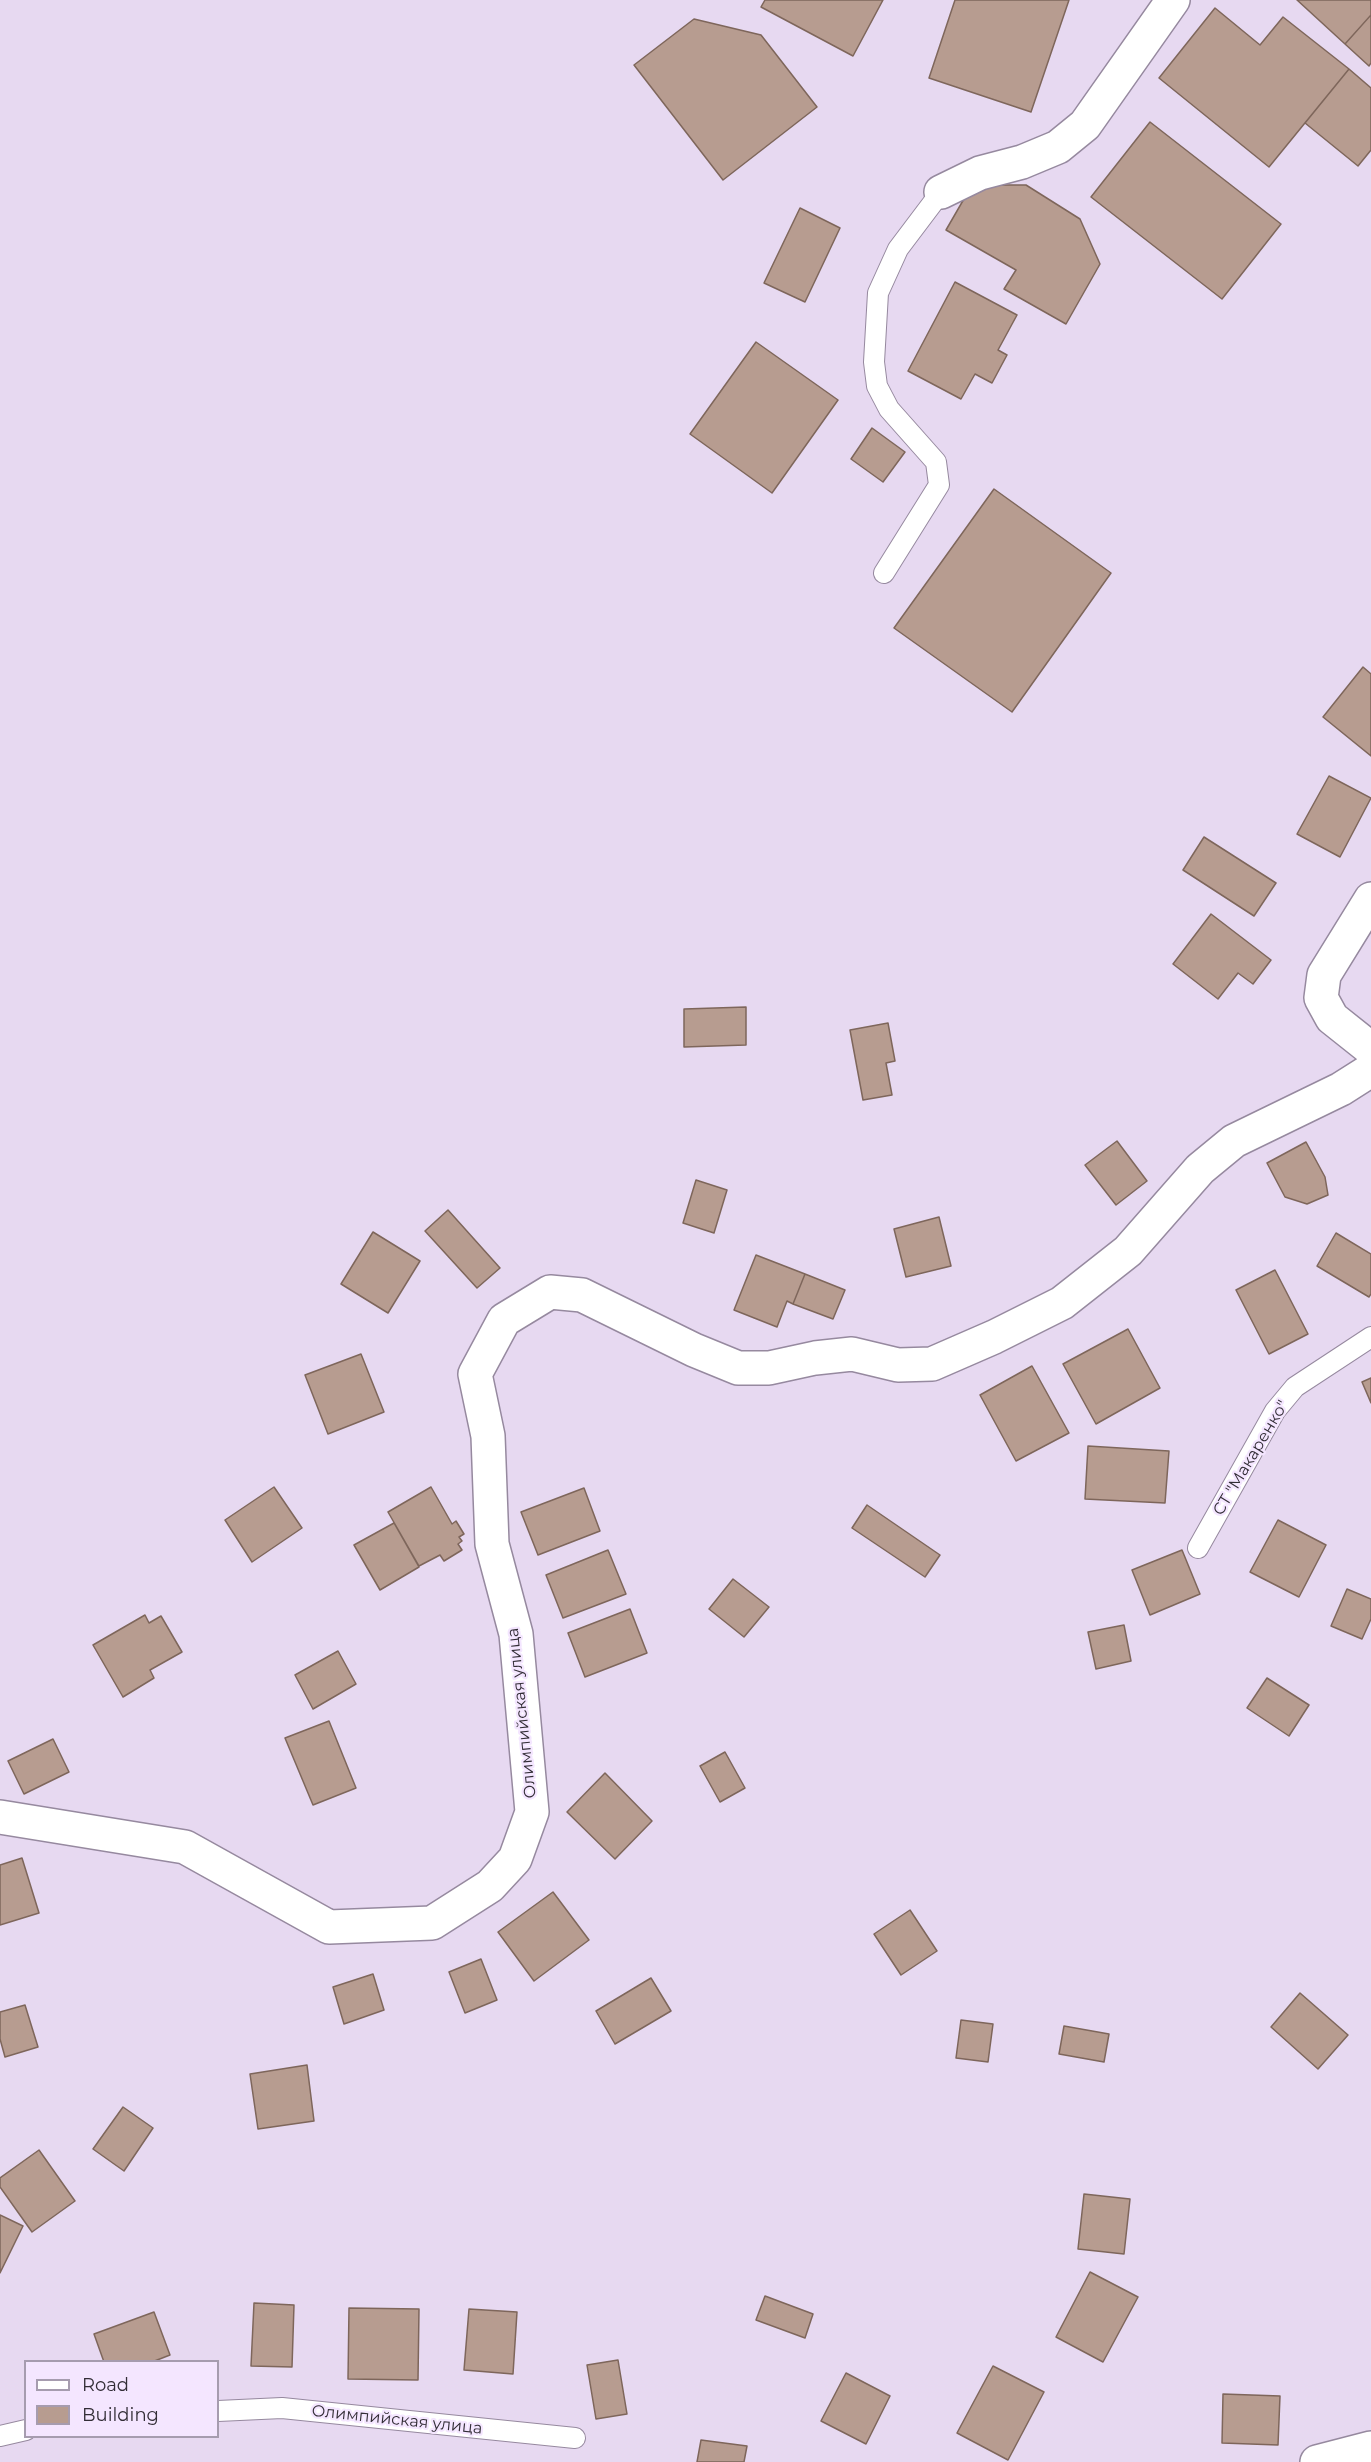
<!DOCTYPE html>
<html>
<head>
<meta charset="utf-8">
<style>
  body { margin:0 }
  #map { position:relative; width:1371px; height:2462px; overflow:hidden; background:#e7d9f1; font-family:Montserrat,sans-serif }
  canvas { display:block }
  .legend { position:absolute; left:24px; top:2360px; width:195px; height:78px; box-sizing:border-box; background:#f4e6ff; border:2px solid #a69caf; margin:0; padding:8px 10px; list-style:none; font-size:18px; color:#322d36 }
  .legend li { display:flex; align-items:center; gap:12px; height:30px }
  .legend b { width:30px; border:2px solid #a69caf }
</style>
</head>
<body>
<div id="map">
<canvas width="1371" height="2462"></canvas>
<ul class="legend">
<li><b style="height:8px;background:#fff"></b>Road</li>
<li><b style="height:16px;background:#b79c90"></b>Building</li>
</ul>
</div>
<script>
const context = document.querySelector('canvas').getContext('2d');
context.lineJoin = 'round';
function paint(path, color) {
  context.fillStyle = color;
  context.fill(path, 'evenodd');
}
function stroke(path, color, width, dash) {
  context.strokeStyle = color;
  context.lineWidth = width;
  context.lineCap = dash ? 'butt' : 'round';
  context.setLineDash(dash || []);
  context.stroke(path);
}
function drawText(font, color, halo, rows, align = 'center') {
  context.font = font + ' Montserrat,sans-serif';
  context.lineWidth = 4.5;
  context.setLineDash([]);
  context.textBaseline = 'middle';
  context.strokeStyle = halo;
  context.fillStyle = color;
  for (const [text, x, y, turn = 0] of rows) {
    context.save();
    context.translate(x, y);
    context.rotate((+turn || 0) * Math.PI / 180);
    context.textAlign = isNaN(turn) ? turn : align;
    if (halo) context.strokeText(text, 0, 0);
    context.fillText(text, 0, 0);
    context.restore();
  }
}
const building = new Path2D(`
  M765,0H883L853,56L761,7Z
  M955,0H1069L1031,112L929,78Z
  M1297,0H1371V15L1345,44Z
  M1215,8L1260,45L1283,17L1349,69L1269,167L1159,78Z
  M1371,15V63L1369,66L1345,44Z
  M694,19L761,35L817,107L723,180L634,65Z
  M1349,69L1371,88V150L1358,166L1305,123Z
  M1150,122L1281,224L1222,299L1091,197Z
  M972,185H1026L1080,219L1100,264L1066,324L1004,289L1016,270L946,230Z
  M800,208L840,228L805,302L764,283Z
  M955,282L1017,315L998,350L1007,355L992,383L975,374L961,399L908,371Z
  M756,342L838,400L772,493L690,434Z
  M872,428L905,452L883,482L851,459Z
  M994,489L1111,573L1012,712L894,628Z
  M1363,667L1371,674V756L1323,717Z
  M1329,776L1371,798L1340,857L1297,834Z
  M1204,837L1276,883L1254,916L1183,870Z
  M1211,914L1271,960L1253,984L1238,973L1218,999L1173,964Z
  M746,1007V1045L684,1047V1009Z
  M888,1023L895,1061L886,1063L892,1095L863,1100L850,1030Z
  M1117,1141L1147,1181L1116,1205L1085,1165Z
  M1306,1142L1325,1177L1328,1195L1307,1204L1285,1197L1267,1163Z
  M696,1180L727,1190L714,1233L683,1223Z
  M448,1210L500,1268L477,1288L425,1231Z
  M939,1217L951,1266L906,1277L894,1229Z
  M373,1232L420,1261L388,1313L341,1284Z
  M1336,1233L1371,1254V1294L1369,1297L1317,1266Z
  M756,1255L805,1274L793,1304L787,1301L777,1327L734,1310Z
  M1275,1270L1308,1334L1269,1354L1236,1290Z
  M805,1274L845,1290L833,1319L793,1304Z
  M1128,1329L1160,1388L1096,1424L1063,1364Z
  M361,1354L384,1412L328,1434L305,1375Z
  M1032,1366L1069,1433L1016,1461L980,1395Z
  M1371,1378V1403L1362,1382Z
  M1088,1446L1169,1451L1165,1503L1085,1499Z
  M274,1487L302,1528L252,1562L225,1520Z
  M431,1487L452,1524L456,1521L464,1534L459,1537L462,1541L458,1544L462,1550L444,1561L440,1555L419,1566L388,1512Z
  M584,1488L600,1531L538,1555L521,1512Z
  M867,1505L940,1555L925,1577L852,1528Z
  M1278,1520L1326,1545L1299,1597L1250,1572Z
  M394,1523L419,1567L380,1590L354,1545Z
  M608,1550L626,1594L563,1618L546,1575Z
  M1182,1550L1200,1594L1150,1615L1132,1570Z
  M733,1579L769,1607L744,1637L709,1609Z
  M1347,1589L1371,1599V1619L1362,1639L1331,1626Z
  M630,1609L647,1653L585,1677L568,1633Z
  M145,1615L149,1623L161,1616L182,1652L150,1670L154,1678L123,1697L93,1645Z
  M1124,1625L1131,1661L1096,1669L1088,1632Z
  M338,1651L356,1684L313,1709L295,1675Z
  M1267,1678L1309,1705L1289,1736L1247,1708Z
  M329,1721L356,1788L313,1805L285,1738Z
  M53,1739L69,1772L24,1794L8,1761Z
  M725,1752L745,1788L720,1802L700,1766Z
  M605,1773L652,1821L615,1859L567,1812Z
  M22,1858L39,1913L0,1925V1865Z
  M553,1892L589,1940L534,1981L498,1932Z
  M910,1910L937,1951L901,1975L874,1934Z
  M481,1959L497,2000L465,2013L449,1972Z
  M373,1974L384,2010L344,2024L333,1987Z
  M651,1978L671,2011L615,2044L596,2011Z
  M1300,1993L1348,2035L1318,2069L1271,2027Z
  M25,2005L38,2047L5,2057L0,2039V2012Z
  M961,2020L993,2024L988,2062L956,2058Z
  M1064,2026L1109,2034L1104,2062L1059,2054Z
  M307,2065L314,2121L258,2129L250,2074Z
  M123,2107L153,2128L124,2171L93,2149Z
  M39,2150L75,2201L32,2232L0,2187V2178Z
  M1084,2194L1130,2199L1124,2254L1078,2249Z
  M0,2215L23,2226L0,2273Z
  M1090,2272L1138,2297L1103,2362L1056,2337Z
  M765,2296L813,2314L805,2338L756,2320Z
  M254,2303L294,2305L292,2367L251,2366Z
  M349,2308L419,2309L418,2380L348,2379Z
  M469,2309L517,2312L513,2374L464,2370Z
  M154,2312L170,2355L152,2362H104L94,2334Z
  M618,2360L627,2414L596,2419L587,2365Z
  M993,2366L1044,2392L1008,2460L957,2433Z
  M846,2373L890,2396L866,2444L821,2421Z
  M1223,2394L1280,2396L1278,2445L1222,2443Z
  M701,2440L747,2446L744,2462H697Z`);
paint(building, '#b79c90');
stroke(building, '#7e665b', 1.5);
const lane = new Path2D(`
  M884,573L939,485L936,462L889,409L877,386L874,362L878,293L898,249L941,192
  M1198,1548L1275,1411L1295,1387L1371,1337
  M218,2411L282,2408L575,2438
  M0,2436L26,2430`);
const street = new Path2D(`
  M941,192L980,173L1022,162L1058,147L1085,125L1173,0
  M1371,899L1324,975L1321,998L1332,1018L1371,1049
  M0,1817L185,1847L329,1927L432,1923L490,1886L515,1859L532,1812L516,1634L492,1544L488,1436L475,1374L504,1320L550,1292L582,1295L694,1350L738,1368H769L815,1358L852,1354L898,1365L932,1364L994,1337L1062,1303L1128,1251L1200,1169L1234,1141L1341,1089L1371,1070
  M1317,2462L1371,2448`);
stroke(lane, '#96899f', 22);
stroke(street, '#96899f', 36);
stroke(lane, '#fff', 20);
stroke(street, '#fff', 33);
drawText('16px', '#322d36', '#f4e6ff', [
  ["СТ \"Макаренко\"",1251,1458,-59],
  ["Олимпийская улица",522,1713,-96],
  ["Олимпийская улица",397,2420,6]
]);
</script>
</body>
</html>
